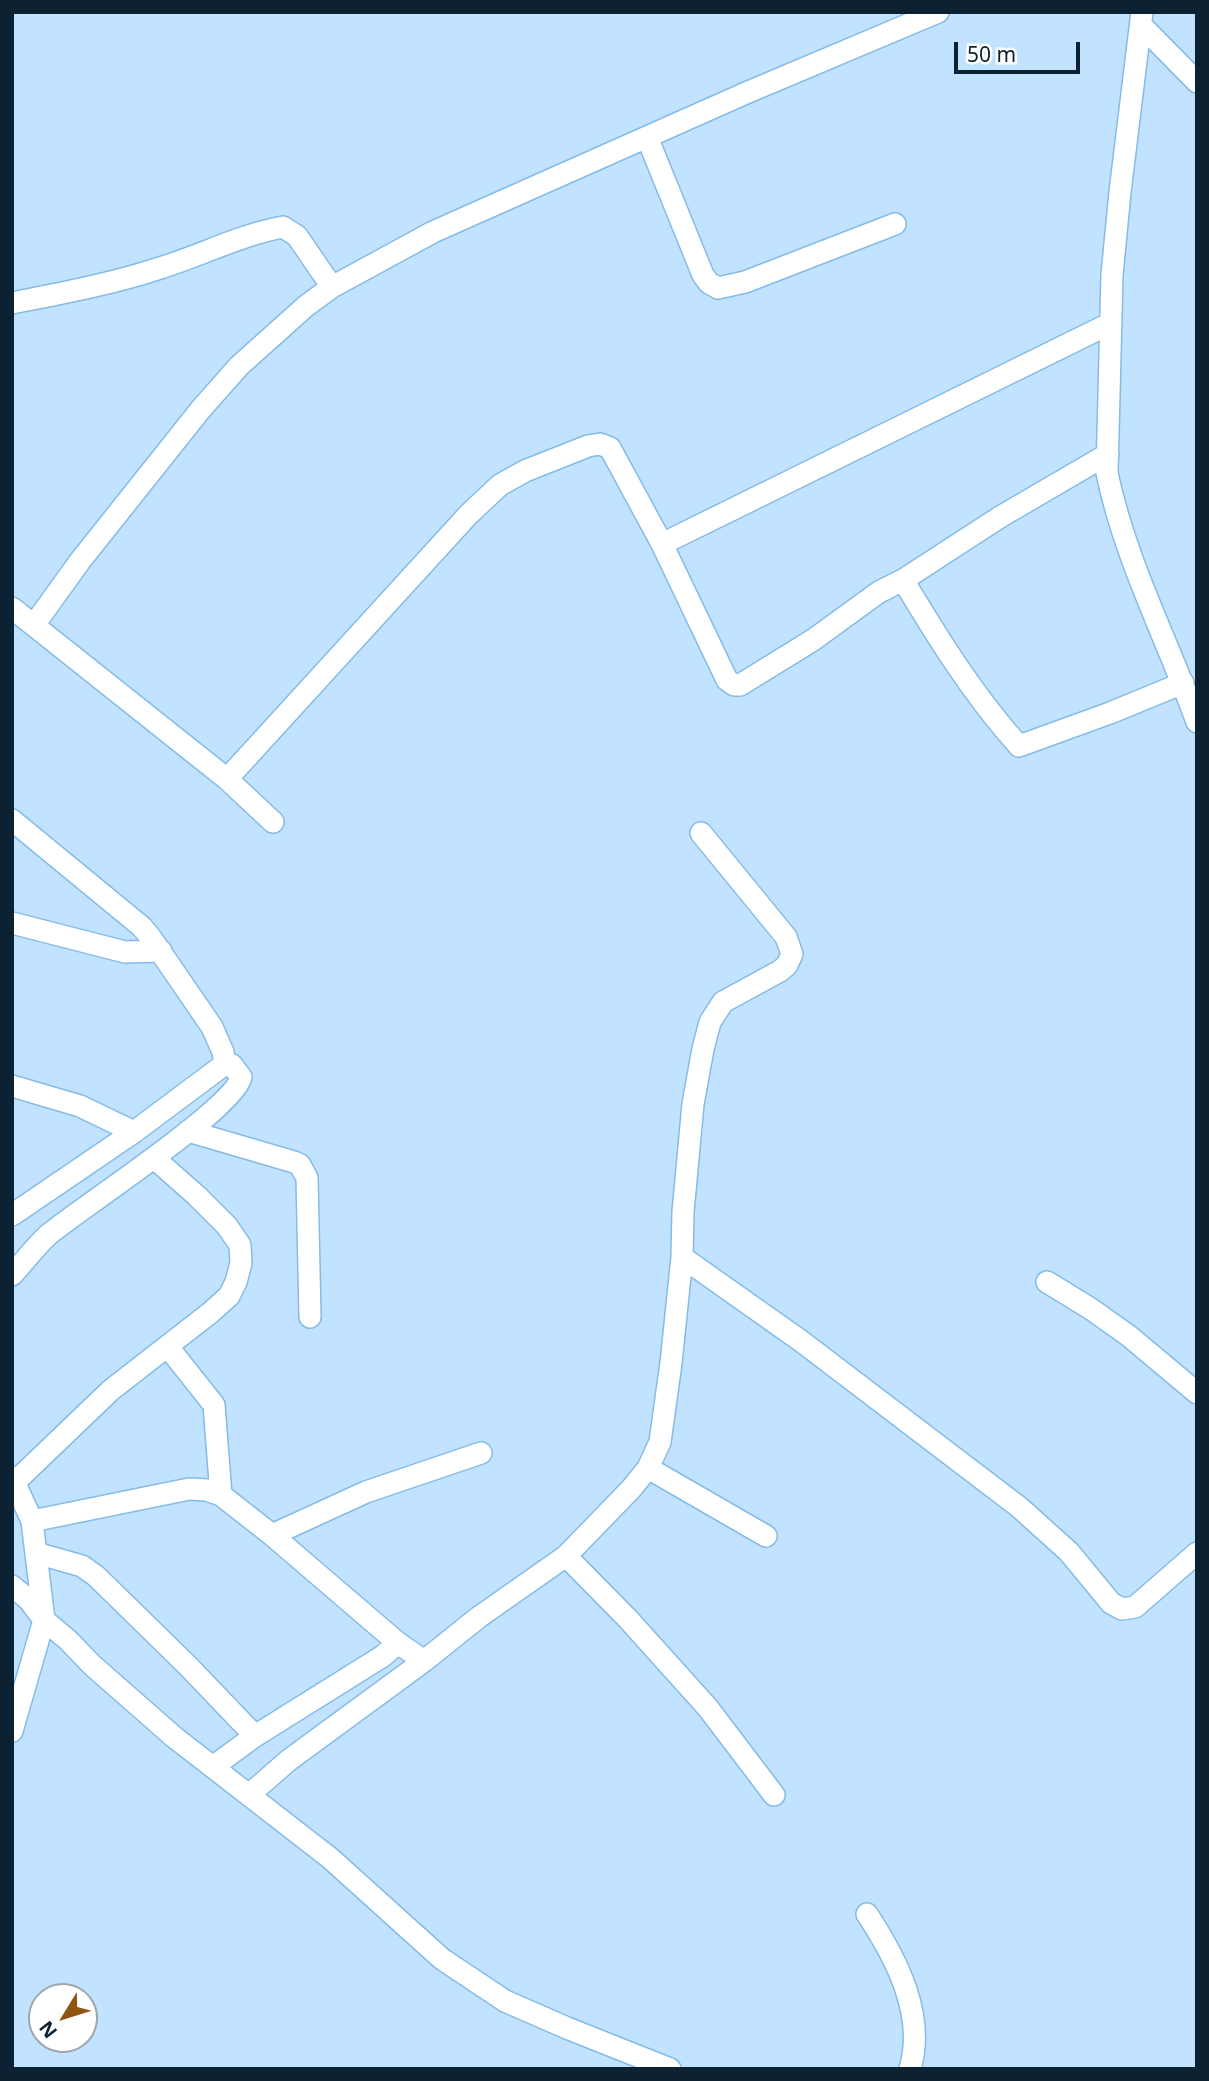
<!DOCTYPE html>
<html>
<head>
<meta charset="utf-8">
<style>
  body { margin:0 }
  #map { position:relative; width:1209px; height:2081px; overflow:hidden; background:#c2e3ff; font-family:"Noto Sans",sans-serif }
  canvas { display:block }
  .frame { position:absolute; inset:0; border:14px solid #0c2233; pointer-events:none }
  .north { position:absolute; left:28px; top:1983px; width:70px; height:70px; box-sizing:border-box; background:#fff; border:2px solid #9ea7ad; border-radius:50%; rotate:232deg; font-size:19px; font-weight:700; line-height:28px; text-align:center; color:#0c2233 }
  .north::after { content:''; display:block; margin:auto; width:24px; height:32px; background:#8f5510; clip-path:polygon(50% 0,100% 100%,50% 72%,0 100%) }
  .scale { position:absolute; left:954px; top:42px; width:126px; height:32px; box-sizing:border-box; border:4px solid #0c2233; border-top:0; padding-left:9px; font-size:21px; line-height:24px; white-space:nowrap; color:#0c2233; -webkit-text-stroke:5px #fff; paint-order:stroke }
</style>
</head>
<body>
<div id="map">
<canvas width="1209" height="2081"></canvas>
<div class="frame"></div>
<div class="north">N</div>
<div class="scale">50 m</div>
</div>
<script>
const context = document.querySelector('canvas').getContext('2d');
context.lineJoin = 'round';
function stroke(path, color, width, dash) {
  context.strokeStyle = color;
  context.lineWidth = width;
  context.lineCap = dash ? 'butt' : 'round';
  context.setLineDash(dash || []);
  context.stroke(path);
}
const minor = new Path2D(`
  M1142,12L1120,192L1112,275L1107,473C1125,560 1167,639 1197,722
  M1141,25L1197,82
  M647,137L703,275L709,283L718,288L745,282L895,224
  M12,303C62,293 112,284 160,268C202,255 240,235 283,227L297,236L332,287
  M662,544L727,680L734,685H740L813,640L879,592L903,580L1000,517L1108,454
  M903,580C938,638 973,695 1019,746L1110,713L1183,683
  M12,608L227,779L273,822
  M34,625L80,561L201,409L239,366L306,306L332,287L433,232L746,93L938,12
  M227,779L469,514L500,485L525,471L588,446L600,444L610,448L662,544L1111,323
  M12,820L142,927L151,938L212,1027L223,1052L225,1064L232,1065L241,1077C235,1108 80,1208 48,1235C35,1247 24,1262 12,1275
  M12,923L125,952L161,951
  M12,1086L80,1106L134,1132
  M188,1131L294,1162L300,1165L307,1178L310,1317
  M12,1215L134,1132L225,1064
  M682,1257L801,1341L1019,1507L1069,1552L1111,1603L1122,1609L1135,1607L1197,1553
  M1047,1282L1091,1309L1129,1336L1197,1393
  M168,1347L214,1405L221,1495
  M648,1468L766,1536
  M12,1477L32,1521L44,1620L12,1731
  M15,1482L111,1390L210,1313L229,1296L236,1282L241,1263L240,1245L227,1226L197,1196L154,1158
  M32,1521L189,1489L207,1490L221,1495L272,1535L398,1643L424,1661
  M272,1535L366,1492L481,1453
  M36,1553L82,1566L96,1576L188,1666L255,1736
  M566,1556L628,1619L708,1708L774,1795
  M12,1586L29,1600L44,1620L68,1640L92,1665L174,1737L330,1858L442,1959L505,2001L567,2028L670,2069
  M214,1766L255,1736L383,1656L398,1643
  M250,1794L289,1760L424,1661L479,1617L566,1556L631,1489L648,1468L660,1442L671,1363L682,1257L683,1212L693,1104L703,1049L710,1022L723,1002L780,971L787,965L792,954L786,937L701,833
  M867,1914C896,1958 926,2015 910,2069`);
stroke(minor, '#84bbe8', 24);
stroke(minor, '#fff', 21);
</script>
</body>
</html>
